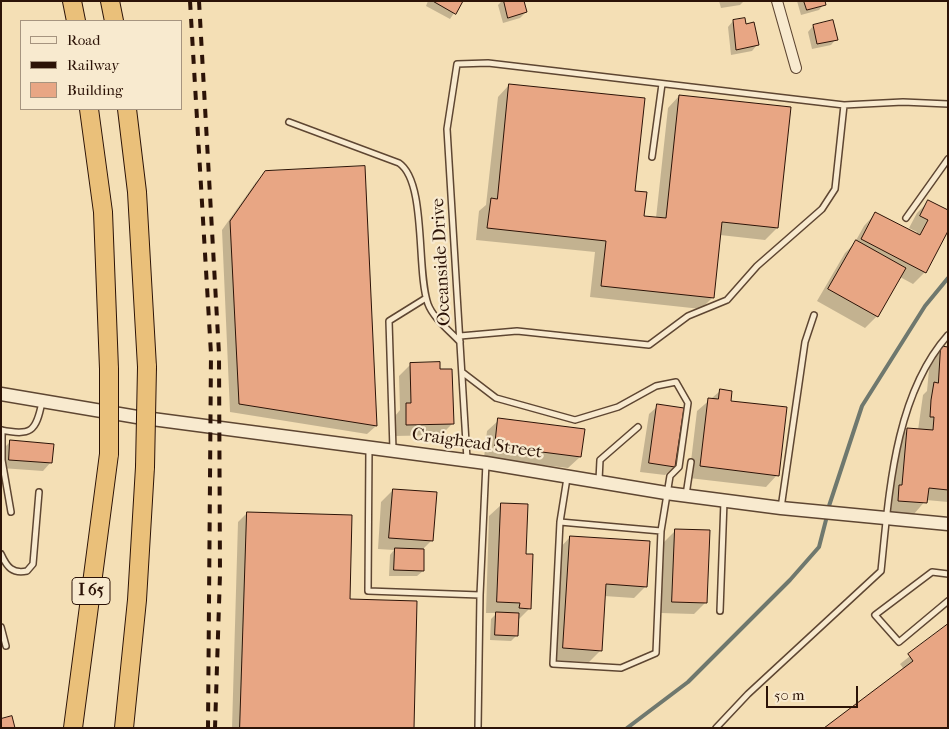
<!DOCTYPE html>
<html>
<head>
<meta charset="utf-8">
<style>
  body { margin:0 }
  #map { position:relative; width:949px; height:729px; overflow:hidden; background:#f4dfb5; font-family:"IM FELL French Canon",serif }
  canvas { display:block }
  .frame { position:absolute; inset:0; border:2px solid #2c1307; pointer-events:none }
  .legend { position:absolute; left:20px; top:20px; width:162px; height:90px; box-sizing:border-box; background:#f8eacf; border:1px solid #a6947f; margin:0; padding:6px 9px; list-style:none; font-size:15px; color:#2c1307 }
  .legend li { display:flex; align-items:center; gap:10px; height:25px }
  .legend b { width:25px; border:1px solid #a6947f }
  .scale { position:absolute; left:766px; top:686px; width:92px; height:22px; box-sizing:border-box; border:2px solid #2c1307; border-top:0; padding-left:6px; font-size:15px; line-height:18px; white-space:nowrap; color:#2c1307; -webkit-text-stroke:4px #f8eacf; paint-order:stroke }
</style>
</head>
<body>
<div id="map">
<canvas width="949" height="729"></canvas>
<div class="frame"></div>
<ul class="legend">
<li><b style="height:6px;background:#f8eacf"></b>Road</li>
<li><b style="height:6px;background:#2c1307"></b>Railway</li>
<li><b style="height:14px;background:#e8a684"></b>Building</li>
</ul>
<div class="scale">50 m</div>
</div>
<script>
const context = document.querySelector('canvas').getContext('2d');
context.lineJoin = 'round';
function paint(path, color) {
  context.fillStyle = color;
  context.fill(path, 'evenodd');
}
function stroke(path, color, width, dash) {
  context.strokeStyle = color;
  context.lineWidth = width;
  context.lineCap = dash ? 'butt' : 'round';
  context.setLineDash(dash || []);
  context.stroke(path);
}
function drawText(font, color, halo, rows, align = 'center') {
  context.font = font + ' "IM FELL French Canon",serif';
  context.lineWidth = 4.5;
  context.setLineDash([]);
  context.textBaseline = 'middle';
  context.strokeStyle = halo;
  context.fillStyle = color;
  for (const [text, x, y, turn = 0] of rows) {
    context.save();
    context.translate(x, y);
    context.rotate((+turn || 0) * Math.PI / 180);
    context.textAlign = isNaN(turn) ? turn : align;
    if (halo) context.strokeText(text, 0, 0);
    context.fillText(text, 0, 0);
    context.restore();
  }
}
paint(new Path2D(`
  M428,1H462L450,19L426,6Z
  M502,1H523L526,12L520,18L503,23L498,5Z
  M719,1H744L740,5L721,8Z
  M797,1H823L824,4L819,10L801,15Z
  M733,21L745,25L757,45L752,51L731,55L728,27Z
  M832,22L836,39L831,45L812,49L808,32L813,26Z
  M509,85L634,192L643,217L656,218L668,108L679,96L777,228L765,240L720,235L713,297L701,309L590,297L595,252L476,240L479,211L486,205L498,97Z
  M266,173L376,426L367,434L230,412L222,230L256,182Z
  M929,201L948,211L925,272L913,284L900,277L877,316L865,328L817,301L845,253L854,244L864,226L875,214L916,235L917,232L909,228L917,213Z
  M941,348H948V502L926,500L914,514L886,512L891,494L896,441L907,430H918L923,395L927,391L930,359Z
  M411,364L439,370L453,423L441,435L395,436V416L400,410L399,376Z
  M720,391L777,475L766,487L689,478L697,411Z
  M658,406L674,467L665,475L640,472L649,414Z
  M499,420L580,457L568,468L484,458L487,431Z
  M11,441L51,462L43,471L1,468L2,450Z
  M393,490L432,540L423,549V571L417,576H389L390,555L394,550L378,549L381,502Z
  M501,505L525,555L530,608L518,620L517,635L511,641L490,640L491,619L497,613H486L489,516Z
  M247,513L349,600L413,728H232L238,522Z
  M676,530L706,602L694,614L661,613L664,542Z
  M570,537L646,586L634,598L604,596L601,650L589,662L552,660L559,549Z
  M948,626V728L900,664Z`), '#0003');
stroke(new Path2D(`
  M828,509L862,406L925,306L948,278
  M627,728L688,682L790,580L819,547L827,516`), '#6f786e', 4);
const building = new Path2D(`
  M433,1H463L456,14Z
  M504,1H524L527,12L508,18Z
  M804,1H825L826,5L807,10Z
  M745,18L746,24L754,22L759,45L736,50L733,20Z
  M833,20L838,40L817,44L813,25Z
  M509,84L645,98L635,191L647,192L644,216L666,218L679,95L791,107L778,228L722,222L714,298L601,286L606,241L487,228L491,198L497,199Z
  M365,166L377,426L239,404L230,221L265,171Z
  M928,200L948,210V231L926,273L861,239L875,212L920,235L928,220L920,216Z
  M856,240L906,268L878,317L828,289Z
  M941,346L948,347V490L929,488L927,503L898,501L899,485H902L907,428L933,430L934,417H930L931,400L934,382L938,383Z
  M440,362V369H452L454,424L406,425V403H411L410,363Z
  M720,389L732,391L731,401L787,407L779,476L700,466L708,398L718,399Z
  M657,404L684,408L675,467L649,463Z
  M498,418L585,429L581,457L495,446Z
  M10,440L54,444L52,463L9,460Z
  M393,489L437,492L433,541L389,538Z
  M501,503L528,504L526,554H533L531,609L519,608L520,603L497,602Z
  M247,512L352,515L350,599L417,601L414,728H240Z
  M675,529L710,530L707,603L672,602Z
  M570,536L650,541L647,587L606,584L602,651L563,648Z
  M395,548L424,549V571L394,570Z
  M496,612L519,613L518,636L495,635Z
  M948,624V728H824L913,661L908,654Z
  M12,716L15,728H1V719Z`);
paint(building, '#e8a684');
stroke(building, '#2c1307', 1);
const service = new Path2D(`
  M844,105L903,102L948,104
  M289,122L399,163C427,182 416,271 428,304C433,318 450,331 460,342
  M652,157L662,84
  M906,218L948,159
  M460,336L517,331L649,345L688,316L727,300L757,266L822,209L835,189L844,105L488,63L457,64L447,129L467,459
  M462,372L496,398L575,420L618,407L656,386L676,382L688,403L679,467L670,476L661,531L656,653L621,668L553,664L560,522L567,478
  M1,430C31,436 36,432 42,402
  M2,430V460L11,512
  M369,448L368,591L480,595
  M393,450L389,321L426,298
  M599,480L600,460L638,427
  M686,495L691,462
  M781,508L805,342L814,315
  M560,522L661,531
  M1,554C7,567 12,574 27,571L33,564L39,492
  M948,574L932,572L875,615L899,642L948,601
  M720,611L724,501
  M1,627L6,646
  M478,728L480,595L486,463
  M716,728L748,694L881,571C889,495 894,396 948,335`);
const minor = new Path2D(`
  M777,1L796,68`);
const tertiary = new Path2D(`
  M1,394L137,417L486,463L666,493L781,508L948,524`);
const motorway = new Path2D(`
  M72,1L76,21
  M110,1L114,21
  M89,109L103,212L109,369
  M127,109L137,192L147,367
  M73,728L109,454
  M124,728L137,600L145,467`);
stroke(service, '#5e4632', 8);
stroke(minor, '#5e4632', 12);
stroke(tertiary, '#5e4632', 15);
stroke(motorway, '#2c1307', 20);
stroke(service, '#f8eacf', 5);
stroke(minor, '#f8eacf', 10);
stroke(tertiary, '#f8eacf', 12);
stroke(motorway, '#eac07a', 18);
stroke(new Path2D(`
  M190,1L211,354L208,728
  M199,1L219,354L220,574L215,728`), '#2c1307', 4, [9, 9]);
const motorwayBridge = new Path2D(`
  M109,454V369
  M145,467L147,367`);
stroke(motorwayBridge, '#2c1307', 20, []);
stroke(motorwayBridge, '#eac07a', 18);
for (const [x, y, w] of [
  [91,591,38]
]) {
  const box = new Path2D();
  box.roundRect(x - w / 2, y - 13.5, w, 27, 4);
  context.fillStyle = '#f8eacf';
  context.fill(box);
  stroke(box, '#2c1307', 1);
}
drawText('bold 16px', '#2c1307', null, [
  ["I 65",91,591]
]);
drawText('18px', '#2c1307', '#f8eacf', [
  ["Oceanside Drive",442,262,-93],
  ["Craighead Street",477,444,8]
]);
</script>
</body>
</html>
